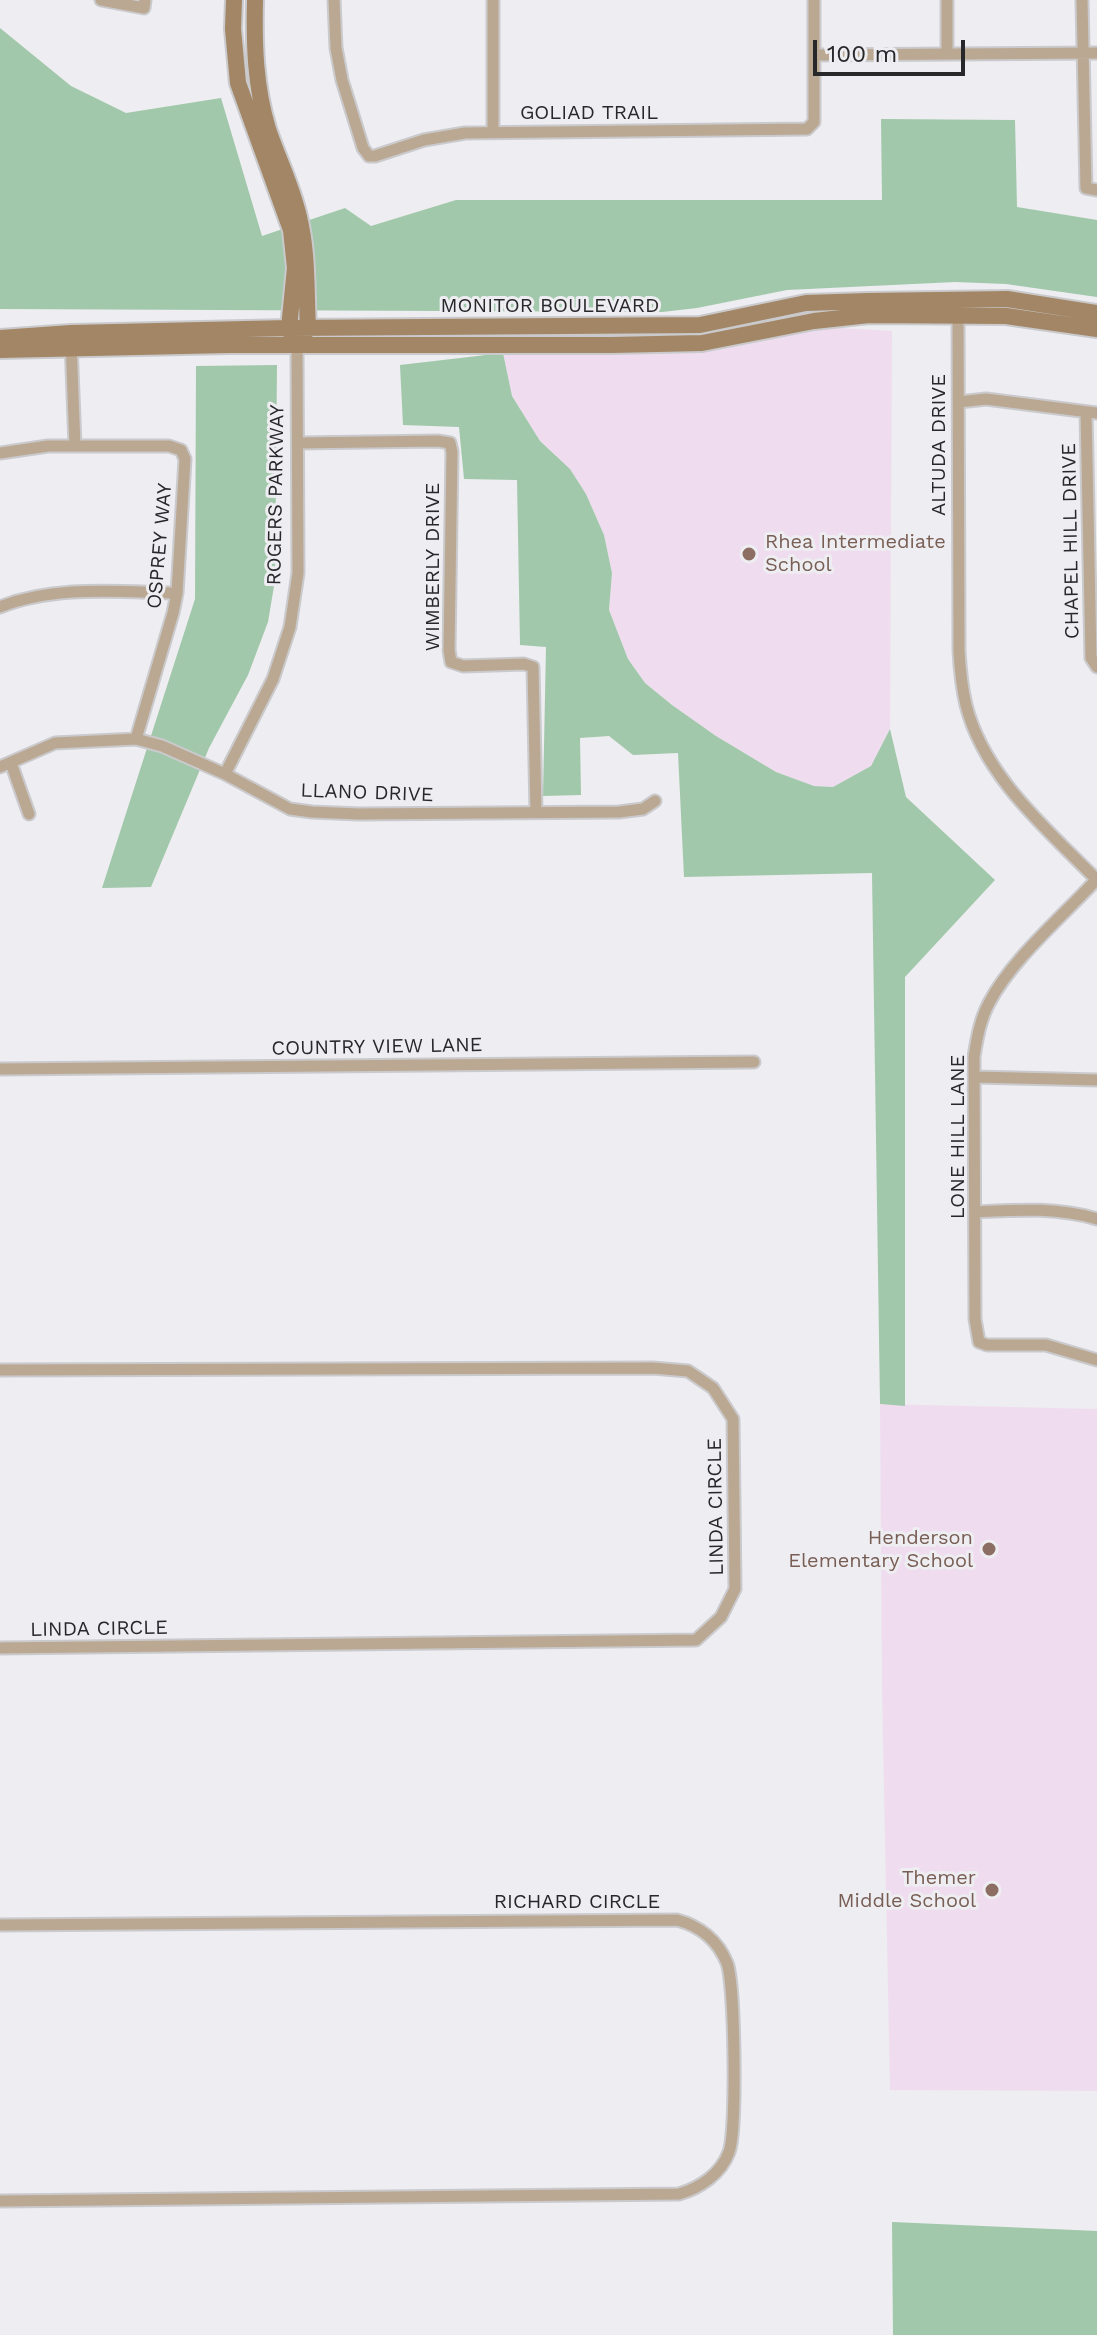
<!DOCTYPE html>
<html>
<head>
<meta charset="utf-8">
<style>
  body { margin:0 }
  #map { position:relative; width:1097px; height:2335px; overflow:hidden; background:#eeedf1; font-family:"Work Sans",sans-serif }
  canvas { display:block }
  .scale { position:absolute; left:813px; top:40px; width:152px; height:36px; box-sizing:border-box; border:4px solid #28282a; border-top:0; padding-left:10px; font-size:24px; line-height:28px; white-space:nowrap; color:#28282a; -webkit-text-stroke:6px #eeedf1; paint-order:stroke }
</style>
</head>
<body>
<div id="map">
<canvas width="1097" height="2335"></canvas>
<div class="scale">100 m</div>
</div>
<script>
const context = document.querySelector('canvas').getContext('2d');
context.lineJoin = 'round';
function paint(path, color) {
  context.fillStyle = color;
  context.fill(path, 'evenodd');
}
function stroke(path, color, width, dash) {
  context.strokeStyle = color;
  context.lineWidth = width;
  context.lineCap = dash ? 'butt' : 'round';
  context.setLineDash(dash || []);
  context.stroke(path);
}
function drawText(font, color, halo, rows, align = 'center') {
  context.font = font + ' "Work Sans",sans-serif';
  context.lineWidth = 6;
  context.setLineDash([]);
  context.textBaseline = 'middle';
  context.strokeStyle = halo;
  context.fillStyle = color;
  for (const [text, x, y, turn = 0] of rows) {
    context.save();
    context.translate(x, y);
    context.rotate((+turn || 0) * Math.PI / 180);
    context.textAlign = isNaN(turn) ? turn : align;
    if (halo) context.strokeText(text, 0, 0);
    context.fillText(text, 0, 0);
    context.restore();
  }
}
paint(new Path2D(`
  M822,327L892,331L890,729L871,766L833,787L814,786L776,772L716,736L672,705L645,683L628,659L609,610L612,573L604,535L586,494L570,469L540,441L512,396L503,353Z
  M880,1404L1097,1409V2091L890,2090L882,1690Z`), '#efddef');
paint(new Path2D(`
  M0,28L71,86L126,113L221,98L262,236L345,208L371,226L456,200H882L881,119L1015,120L1017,207L1097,220V297L1006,284L955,282L787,290L697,308L662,312L0,309Z
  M503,353L512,396L540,441L570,469L586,494L604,535L612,573L609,610L628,659L645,683L672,705L716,736L776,772L814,786L833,787L871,766L890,729L906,797L995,880L905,977V1406L880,1404L872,873L684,877L678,753L633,755L609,736L580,738L581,795L543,796L546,647L520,645L517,480L464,479L459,427L403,425L400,365Z
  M277,365L275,580L268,622L248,675L209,748L151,887L102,888L195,599L196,366Z
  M892,2222L1097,2231V2335H893Z`), '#a1c8aa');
const street = new Path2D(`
  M101,0L144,8L145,0
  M334,0L336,48L342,80L363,148L369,156H375L424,140L465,133L807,129L814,122V0
  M1082,0L1086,188L1097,190
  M947,53V0
  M814,55L1097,53
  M493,132V0
  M958,312L959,651C960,669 962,688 966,705C984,777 1048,830 1097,880
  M71,342L75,446
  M959,402L986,399L1097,413
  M1086,412L1091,658L1097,667
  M298,443L438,441L450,443L452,452L449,650L451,662L463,666L524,664L533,667L536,812
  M0,453L48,446H169L181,450L185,459L177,593L173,613L136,739
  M0,607C55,585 119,592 177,593
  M11,763L29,814
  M0,767L55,743L136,739L162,746L225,774L290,809L312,812L359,814L619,812L643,809L655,801
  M225,774L273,679L290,627L298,573L297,347
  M1097,879C1064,915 1011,960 989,1003C980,1020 977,1038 974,1057L975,1319L979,1342L987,1345H1046L1097,1360
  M0,1069L754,1062
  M975,1077L1097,1080
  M975,1212C1016,1210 1057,1207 1097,1219
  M0,1370L653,1368L688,1371L713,1388L733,1419L735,1589L721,1617L696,1640L0,1648
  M0,1925L677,1920C700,1926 718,1941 727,1963C735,1984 737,2132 729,2152C721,2174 700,2188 679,2194L0,2201`);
const secondary = new Path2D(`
  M234,0L233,29L238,83L291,230L295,268L289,328L292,336
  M255,0C254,44 255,86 268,129C278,159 292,186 299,217C308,253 306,291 308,328L304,335
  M0,338L71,333L289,328L700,325L806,303L868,301L1007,299L1097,313
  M0,350L229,345H612L702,343L814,321L869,315L1006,316L1097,329`);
stroke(street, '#cacacd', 15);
stroke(secondary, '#cacacd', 20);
stroke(street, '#bba892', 11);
stroke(secondary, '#a28665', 16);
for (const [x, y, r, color] of [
  [749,554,8,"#8d6e63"],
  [989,1549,8,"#8d6e63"],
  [992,1890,8,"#8d6e63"]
]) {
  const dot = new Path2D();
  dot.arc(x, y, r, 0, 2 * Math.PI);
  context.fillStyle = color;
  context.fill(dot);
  stroke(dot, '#eeedf1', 3);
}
drawText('20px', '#28282a', '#eeedf1', [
  ["GOLIAD TRAIL",589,113],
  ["MONITOR BOULEVARD",550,306],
  ["ALTUDA DRIVE",939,445,-90],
  ["ROGERS PARKWAY",276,495,-89],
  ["CHAPEL HILL DRIVE",1071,541,-91],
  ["OSPREY WAY",160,546,-85],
  ["WIMBERLY DRIVE",433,567,-90],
  ["LLANO DRIVE",367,793,2],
  ["COUNTRY VIEW LANE",377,1047,-1],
  ["LONE HILL LANE",958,1137,-90],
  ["LINDA CIRCLE",716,1507,-91],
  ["LINDA CIRCLE",99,1629,-1],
  ["RICHARD CIRCLE",577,1902]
]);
drawText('20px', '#785e54', '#eeedf1', [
  ["Rhea Intermediate",765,542,"left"],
  ["School",765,565,"left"],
  ["Henderson",973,1538],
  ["Elementary School",973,1561],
  ["Themer",976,1878],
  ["Middle School",976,1901]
], 'right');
</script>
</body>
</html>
